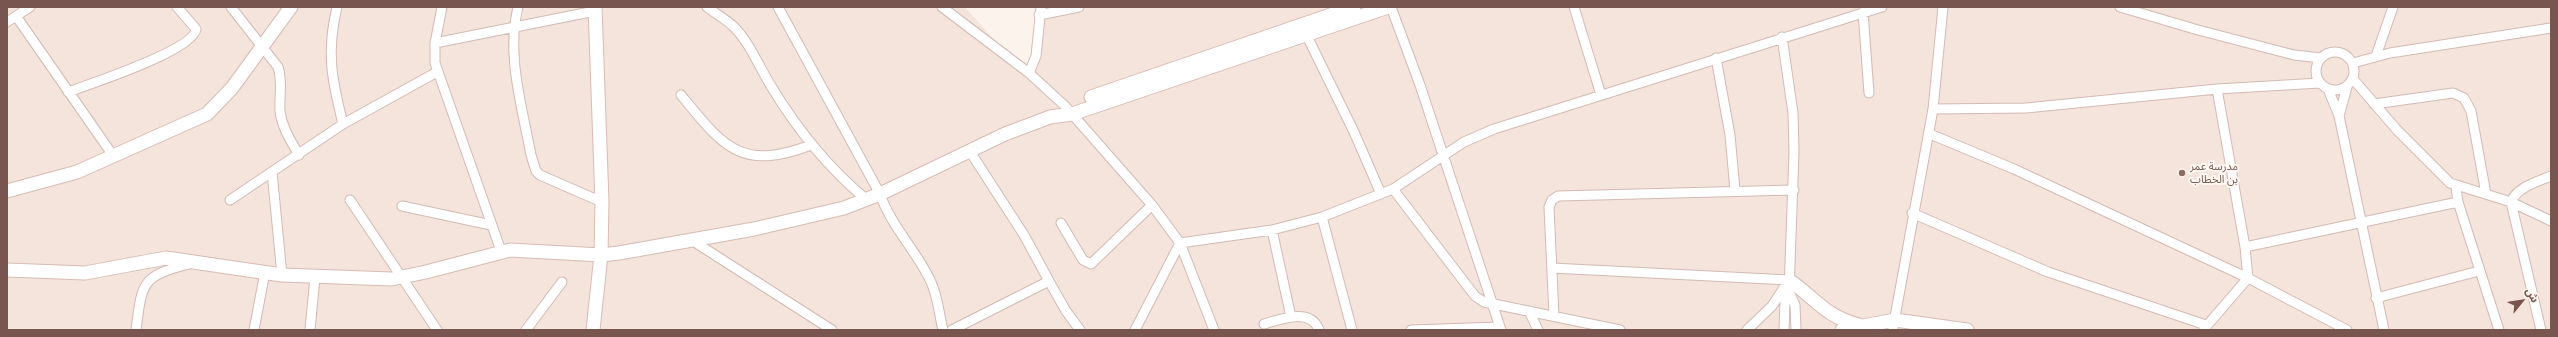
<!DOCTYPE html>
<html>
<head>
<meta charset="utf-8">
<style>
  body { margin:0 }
  #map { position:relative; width:2558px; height:337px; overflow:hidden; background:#fcf3ec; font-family:"Archivo Narrow","Noto Sans Arabic",sans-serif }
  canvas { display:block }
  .frame { position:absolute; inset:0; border:8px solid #78554e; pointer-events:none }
  .north { position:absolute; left:2502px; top:281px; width:40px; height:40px; -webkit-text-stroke:3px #fff8f3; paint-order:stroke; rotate:60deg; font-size:11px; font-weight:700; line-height:16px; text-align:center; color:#78554e }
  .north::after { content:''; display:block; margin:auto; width:14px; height:18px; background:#78554e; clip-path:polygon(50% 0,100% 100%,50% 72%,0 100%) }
</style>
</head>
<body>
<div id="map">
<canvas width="2558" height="337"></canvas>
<div class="frame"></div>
<div class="north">ش</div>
</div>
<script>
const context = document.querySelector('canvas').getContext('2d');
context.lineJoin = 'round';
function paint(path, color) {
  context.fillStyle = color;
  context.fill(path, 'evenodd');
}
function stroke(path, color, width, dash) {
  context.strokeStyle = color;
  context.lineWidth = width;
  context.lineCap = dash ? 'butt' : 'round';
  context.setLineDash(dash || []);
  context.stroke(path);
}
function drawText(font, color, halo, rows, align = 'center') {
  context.font = font + ' "Archivo Narrow","Noto Sans Arabic",sans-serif';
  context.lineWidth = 4;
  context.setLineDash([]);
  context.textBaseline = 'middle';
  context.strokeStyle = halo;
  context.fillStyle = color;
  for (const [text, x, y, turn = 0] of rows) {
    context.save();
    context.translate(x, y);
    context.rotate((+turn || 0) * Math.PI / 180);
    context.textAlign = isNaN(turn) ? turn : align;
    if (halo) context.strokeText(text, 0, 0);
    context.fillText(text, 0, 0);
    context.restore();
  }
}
paint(new Path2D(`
  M7,7H965L1027,77L1039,7H2551V330H7Z`), '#f4e4db');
const street = new Path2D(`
  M231,7L278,67C283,82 279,96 280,111C282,128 291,141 299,155
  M337,7C326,53 332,80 343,124
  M442,7L435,43V63L501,251
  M518,7C506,55 522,106 531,155L536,171L540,175L602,202
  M707,7C716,14 726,19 734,27C750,43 759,67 771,86C797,129 828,168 867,200
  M778,7L880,194C892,228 917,251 931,282C938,297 939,314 943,330
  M942,7L1029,73L1065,106L1152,205L1180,243L1214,330
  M1391,7L1420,85L1501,330
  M1574,7L1601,95
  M1943,7L1933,109L2026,108L2217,89L2320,83
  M2120,7L2198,30L2294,55L2321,58
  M1863,12L1869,93
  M1039,15L1079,7
  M16,16L114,157
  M7,22L30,7
  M1306,34L1354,132L1381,194
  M1782,37L1793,113L1794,152L1789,292L1785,301L1784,330
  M435,43L595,11
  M2316 71a19 19 0 1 1 38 0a19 19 0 1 1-38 0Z
  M2376,56L2393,7
  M1716,58L1730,135L1735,190
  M2353,63L2390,53L2551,28
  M1029,73L1036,56L1041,7
  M2353,79L2397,130L2450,183L2511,202L2551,221
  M2328,89L2339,116L2384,330
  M68,92C90,84 194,50 196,29L177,7
  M681,95C723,146 740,172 811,145
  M2374,104L2453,93L2464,98L2471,111L2486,194
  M2339,116L2347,87
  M1930,134L2014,169L2248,278L2347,330
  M969,150L1024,235L1049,281
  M272,172L282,275
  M2456,187L2458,202L2499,330
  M1393,189L1475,296L1484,302L1620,330
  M230,200L343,124L437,72
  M350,200L437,330
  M402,206L491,225
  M1912,213L2048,272L2206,325
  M1322,217L1352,330
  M1061,223L1083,260L1091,264L1152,205
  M1272,230L1291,317
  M693,241L832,330
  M1180,243L1272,230L1322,217L1393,189L1464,142L1494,129L1882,7
  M2245,247L2458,202
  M1552,268L1789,280L1772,306L1747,330
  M1789,292L1795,305L1796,330
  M2376,298L2479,271
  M1529,311L1538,330
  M1554,316L1549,207L1552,200L1558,196L1794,190
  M1264,324C1281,319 1311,307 1319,330
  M1893,328L1933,109
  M2204,329L2248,278L2245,247L2217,89
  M136,330C142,283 141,276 189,264
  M254,330L265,272
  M310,330L315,277
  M526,330L562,282
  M952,330L1049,281L1066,311L1080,330
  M1135,330L1180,243
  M1411,330L1500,327
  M2541,330L2511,202C2517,187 2537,182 2551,176`);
const secondary = new Path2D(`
  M1091,97L1354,7
  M7,191L77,172L207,114L232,88L291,7
  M7,270L85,273L166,258L282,275L392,279L426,272L510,250L601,255L619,253L754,229L844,208L880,194L1005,134L1050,117L1072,114L1388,7
  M1789,280C1815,298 1826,317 1859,325
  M593,330L601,255L602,202L595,7
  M1842,330L1895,320L1967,330`);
stroke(street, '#d2bbb4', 11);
stroke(secondary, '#d7bcb4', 15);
stroke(street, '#fff', 9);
stroke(secondary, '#fff', 13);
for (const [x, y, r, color] of [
  [2182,173,4,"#8d6e63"]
]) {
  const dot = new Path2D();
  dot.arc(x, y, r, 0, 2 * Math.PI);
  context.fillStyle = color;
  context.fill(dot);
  stroke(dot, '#fff8f3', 1.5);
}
drawText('11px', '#785e54', '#fff8f3', [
  ["مدرسة عمر",2190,167],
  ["بن الخطاب",2190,180]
], 'left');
</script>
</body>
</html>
